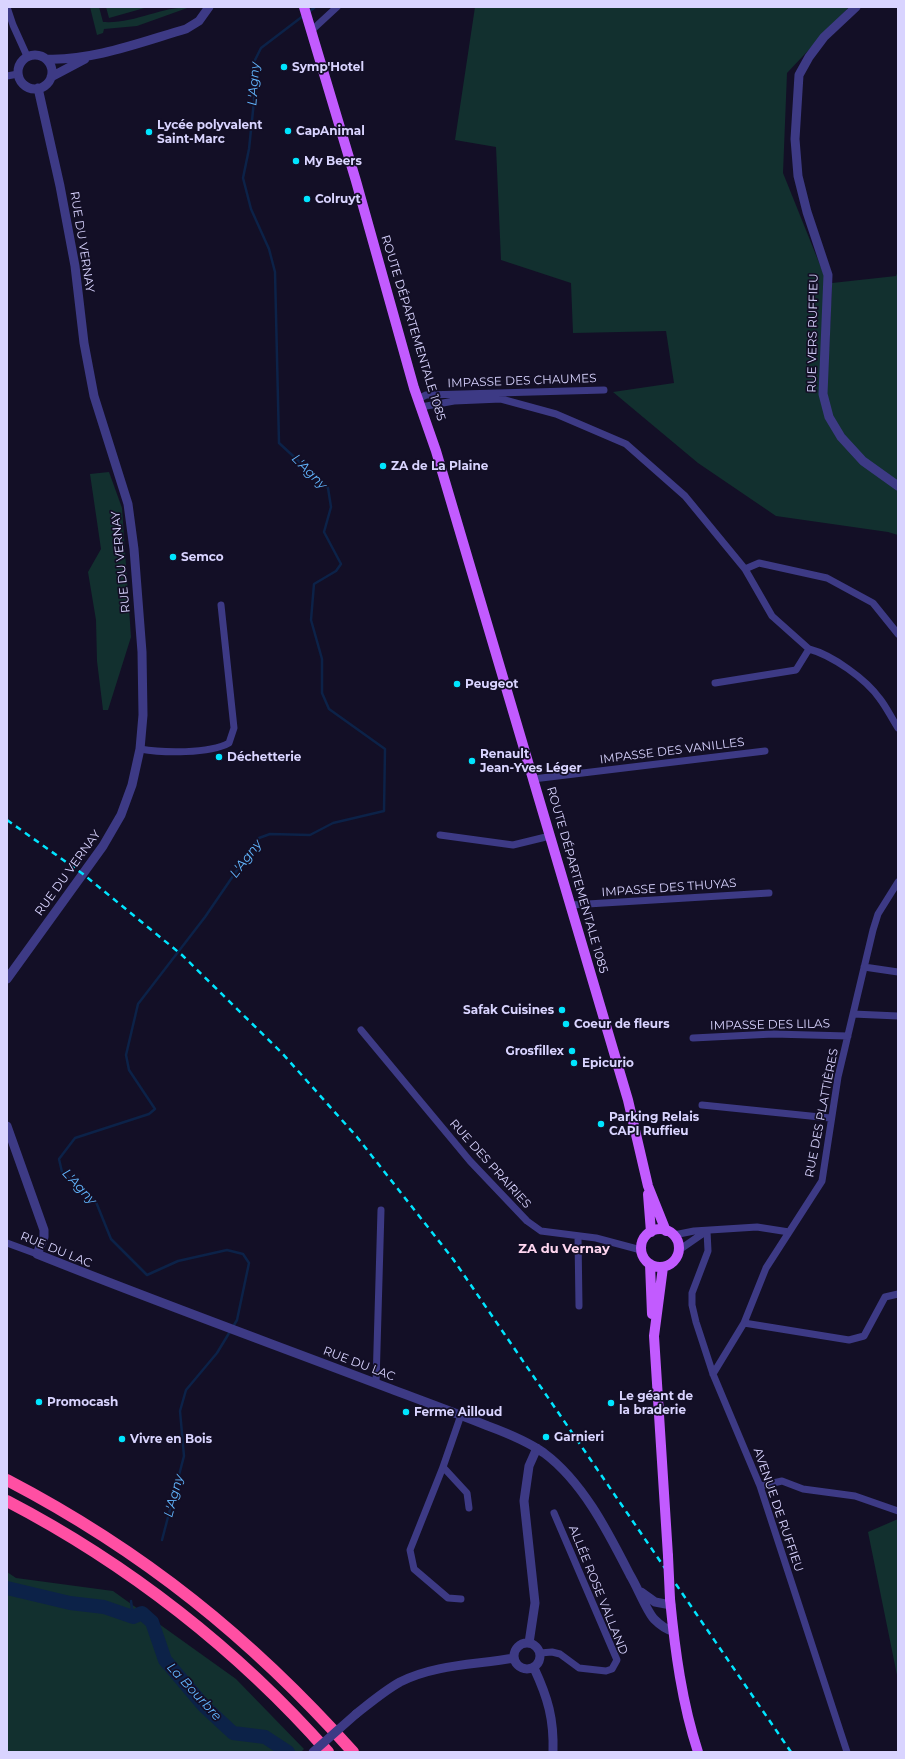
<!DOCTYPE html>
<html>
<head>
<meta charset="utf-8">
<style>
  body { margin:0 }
  #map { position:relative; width:905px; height:1759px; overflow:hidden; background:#130f26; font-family:Montserrat,sans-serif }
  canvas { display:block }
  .frame { position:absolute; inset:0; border:8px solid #d9d4ff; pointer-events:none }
</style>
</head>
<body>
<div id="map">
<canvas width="905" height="1759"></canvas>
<div class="frame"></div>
</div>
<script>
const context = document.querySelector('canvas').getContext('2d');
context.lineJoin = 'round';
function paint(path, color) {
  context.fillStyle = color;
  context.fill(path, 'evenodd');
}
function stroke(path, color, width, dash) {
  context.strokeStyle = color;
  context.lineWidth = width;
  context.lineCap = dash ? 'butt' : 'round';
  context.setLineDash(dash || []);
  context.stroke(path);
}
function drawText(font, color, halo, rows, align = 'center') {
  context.font = font + ' Montserrat,sans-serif';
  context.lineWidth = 3.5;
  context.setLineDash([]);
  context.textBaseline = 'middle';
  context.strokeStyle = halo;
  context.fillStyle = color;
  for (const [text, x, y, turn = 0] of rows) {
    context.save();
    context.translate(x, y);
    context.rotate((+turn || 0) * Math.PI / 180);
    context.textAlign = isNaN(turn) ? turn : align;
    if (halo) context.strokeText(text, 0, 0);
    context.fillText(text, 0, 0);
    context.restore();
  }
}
paint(new Path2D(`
  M90,7H99L103,22C134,24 160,7 190,7L137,26L104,29L103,33L97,35Z
  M106,7H148L109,18Z
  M475,7H849L787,73L783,173L824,275L829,350L832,283L896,276L898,271V535L888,532L776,516L698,463L613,392L674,383L666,331L573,333L571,283L501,260L496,147L455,140Z
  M109,472L122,508L131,637L108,710H103L97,661L96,620L88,572L101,549L90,474Z
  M898,1519V1680L868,1532Z
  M7,1572L16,1578L113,1591L236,1679L304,1749L301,1752H7Z`), '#12302f');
stroke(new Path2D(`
  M309,12L315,7
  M162,1540L184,1456L180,1411L186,1390L217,1353L237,1320L249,1263L243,1254L227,1250L178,1261L147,1275L111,1239L96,1202L62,1172L59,1159L75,1138L149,1114L155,1109L129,1070L126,1055L138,1004L205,917L259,838L270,834L310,835L333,823L384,811L385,749L329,709L322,693V659L311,620L314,584L336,571L341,564L324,532L331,507L328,488L279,443L275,272L269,249L251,209L243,178L249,149L254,101V62L261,48L303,16
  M131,1601L133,1617`), '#0c2248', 2.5);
stroke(new Path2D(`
  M7,1588L70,1603L104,1607L133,1617L142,1613L152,1622L165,1660L204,1706L233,1733L265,1737L288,1752`), '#0c2248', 14);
stroke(new Path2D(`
  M7,7L13,25L27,56
  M311,31L337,7
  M7,76L18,74
  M418,399L426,395L604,390
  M421,407L454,401L501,399L556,414L626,444L685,496L745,569L772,616L809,649C832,655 866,679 880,699C887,708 892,719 898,728
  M745,569L759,563L827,578L873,603L898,634
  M715,683L796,670L809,649
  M140,749C163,753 209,754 229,743L234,728L221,605
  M533,779L765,751
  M440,835L513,845L550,836
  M571,905L769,893
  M864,967L898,972
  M853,1014L898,1016
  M361,1030L470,1161L527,1221L541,1231L596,1238L641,1250
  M693,1038L773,1034L848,1036
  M702,1105L830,1118
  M707,1231L708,1251L692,1293V1305L696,1322L713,1374L760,1486L847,1752
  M674,1235L694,1231L757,1227L789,1232
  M578,1237L579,1306
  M7,1243L37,1254
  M679,1250L705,1232
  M744,1323L849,1340L864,1336L885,1297L898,1294
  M713,1374L744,1323L766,1268L822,1181L838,1077L873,930L878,914L898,882
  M376,1383L381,1210
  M443,1467L467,1493L469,1508
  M760,1486L782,1481L803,1489L855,1496L898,1511
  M461,1599L448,1598L414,1569L410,1550L443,1467L461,1415
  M540,1653L552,1652L560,1654L579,1668L606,1671L612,1669L617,1660L554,1513`), '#3d3a85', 7);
stroke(new Path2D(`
  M856,7L824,37L809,57L799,75L795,139L798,176L807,212L828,275L823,394L829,417L841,437L863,461L898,486
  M18 72a17 17 0 1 1 34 0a17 17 0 1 1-34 0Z
  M46,59C93,61 141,42 186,29L199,21L209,7
  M51,77L85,59
  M7,979L103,846L121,815L132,785L140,749L143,715L142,652L134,549L128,504L94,396L84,343L75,266L60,186L38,88
  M7,1126L44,1230V1237L37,1254C154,1301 273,1344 391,1389C423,1401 456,1413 488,1426C507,1433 527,1441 544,1453C583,1482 608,1532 630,1575C637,1586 646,1610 654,1619C659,1624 667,1630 673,1631
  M641,1592L655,1602L671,1605
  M514 1656a13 13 0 1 1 26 0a13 13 0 1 1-26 0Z
  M529,1643L535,1603L524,1501L529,1466L537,1448
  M534,1668C548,1698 554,1719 553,1752
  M356,1714C370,1703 384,1691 400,1682C436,1664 476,1665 514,1658`), '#3d3a85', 9);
stroke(new Path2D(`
  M304,7L356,181L414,388L436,451L628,1100L648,1186L666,1231
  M648,1194L651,1232
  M641 1248a19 19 0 1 1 38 0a19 19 0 1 1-38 0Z
  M650,1264L652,1314
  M663,1267L654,1336L668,1556
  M670,1599C675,1651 682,1703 698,1752`), '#c25bff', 10);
stroke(new Path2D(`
  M7,1480C143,1551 251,1638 353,1752
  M7,1501C128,1564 238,1650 328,1752`), '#ff4fa3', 12);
stroke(new Path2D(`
  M7,820L83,874L182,955L282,1053L357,1137L453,1259L791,1752`), '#00e5ff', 2.5, [6, 5]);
stroke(new Path2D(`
  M313,1752L356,1714`), '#3d3a85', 9);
stroke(new Path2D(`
  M668,1556L670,1599`), '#c25bff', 10);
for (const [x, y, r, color] of [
  [284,67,4,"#00e5ff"],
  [288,131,4,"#00e5ff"],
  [149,132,4,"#00e5ff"],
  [296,161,4,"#00e5ff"],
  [307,199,4,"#00e5ff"],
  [383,466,4,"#00e5ff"],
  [173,557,4,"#00e5ff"],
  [457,684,4,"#00e5ff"],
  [219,757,4,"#00e5ff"],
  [472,761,4,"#00e5ff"],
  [562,1010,4,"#00e5ff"],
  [566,1024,4,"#00e5ff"],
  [572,1051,4,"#00e5ff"],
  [574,1063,4,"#00e5ff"],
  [601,1124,4,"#00e5ff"],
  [39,1402,4,"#00e5ff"],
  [611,1403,4,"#00e5ff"],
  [406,1412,4,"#00e5ff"],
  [546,1437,4,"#00e5ff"],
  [122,1439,4,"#00e5ff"]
]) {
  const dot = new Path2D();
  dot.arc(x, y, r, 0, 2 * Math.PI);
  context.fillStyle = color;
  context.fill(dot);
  stroke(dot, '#130f26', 1.5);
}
drawText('bold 12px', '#d9d4ff', '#130f26', [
  ["Symp'Hotel",292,67],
  ["Lycée polyvalent",157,125],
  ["Saint-Marc",157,139],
  ["CapAnimal",296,131],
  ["My Beers",304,161],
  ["Colruyt",315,199],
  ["ZA de La Plaine",391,466],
  ["Semco",181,557],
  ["Peugeot",465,684],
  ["Renault",480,754],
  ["Jean-Yves Léger",480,768],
  ["Déchetterie",227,757],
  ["Safak Cuisines",554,1010,"right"],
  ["Coeur de fleurs",574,1024],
  ["Grosfillex",564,1051,"right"],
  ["Epicurio",582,1063],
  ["Parking Relais",609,1117],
  ["CAPI Ruffieu",609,1131],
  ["Le géant de",619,1396],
  ["la braderie",619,1410],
  ["Promocash",47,1402],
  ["Ferme Ailloud",414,1412],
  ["Garnieri",554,1437],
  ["Vivre en Bois",130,1439]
], 'left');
drawText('12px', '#d9d4ff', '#130f26', [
  ["RUE DU VERNAY",82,242,81],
  ["ROUTE DÉPARTEMENTALE 1085",413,328,73],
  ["RUE VERS RUFFIEU",813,333,-89],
  ["IMPASSE DES CHAUMES",522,381,-2],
  ["RUE DU VERNAY",121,562,-96],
  ["IMPASSE DES VANILLES",672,751,-7],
  ["RUE DU VERNAY",68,873,-54],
  ["ROUTE DÉPARTEMENTALE 1085",577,880,74],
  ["IMPASSE DES THUYAS",669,888,-4],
  ["IMPASSE DES LILAS",770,1025,-1],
  ["RUE DES PLATTIÈRES",822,1113,-79],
  ["RUE DES PRAIRIES",490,1164,48],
  ["RUE DU LAC",56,1250,22],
  ["RUE DU LAC",359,1364,21],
  ["AVENUE DE RUFFIEU",778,1510,71],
  ["ALLÉE ROSE VALLAND",598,1590,68]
]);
drawText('italic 13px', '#62b6ff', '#130f26', [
  ["L'Agny",254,84,-86],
  ["L'Agny",309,472,45],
  ["L'Agny",246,859,-53],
  ["L'Agny",79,1187,47],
  ["L'Agny",174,1496,-75],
  ["La Bourbre",194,1692,47]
]);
drawText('bold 13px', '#ffd6f0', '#130f26', [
  ["ZA du Vernay",564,1249]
]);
</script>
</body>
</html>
